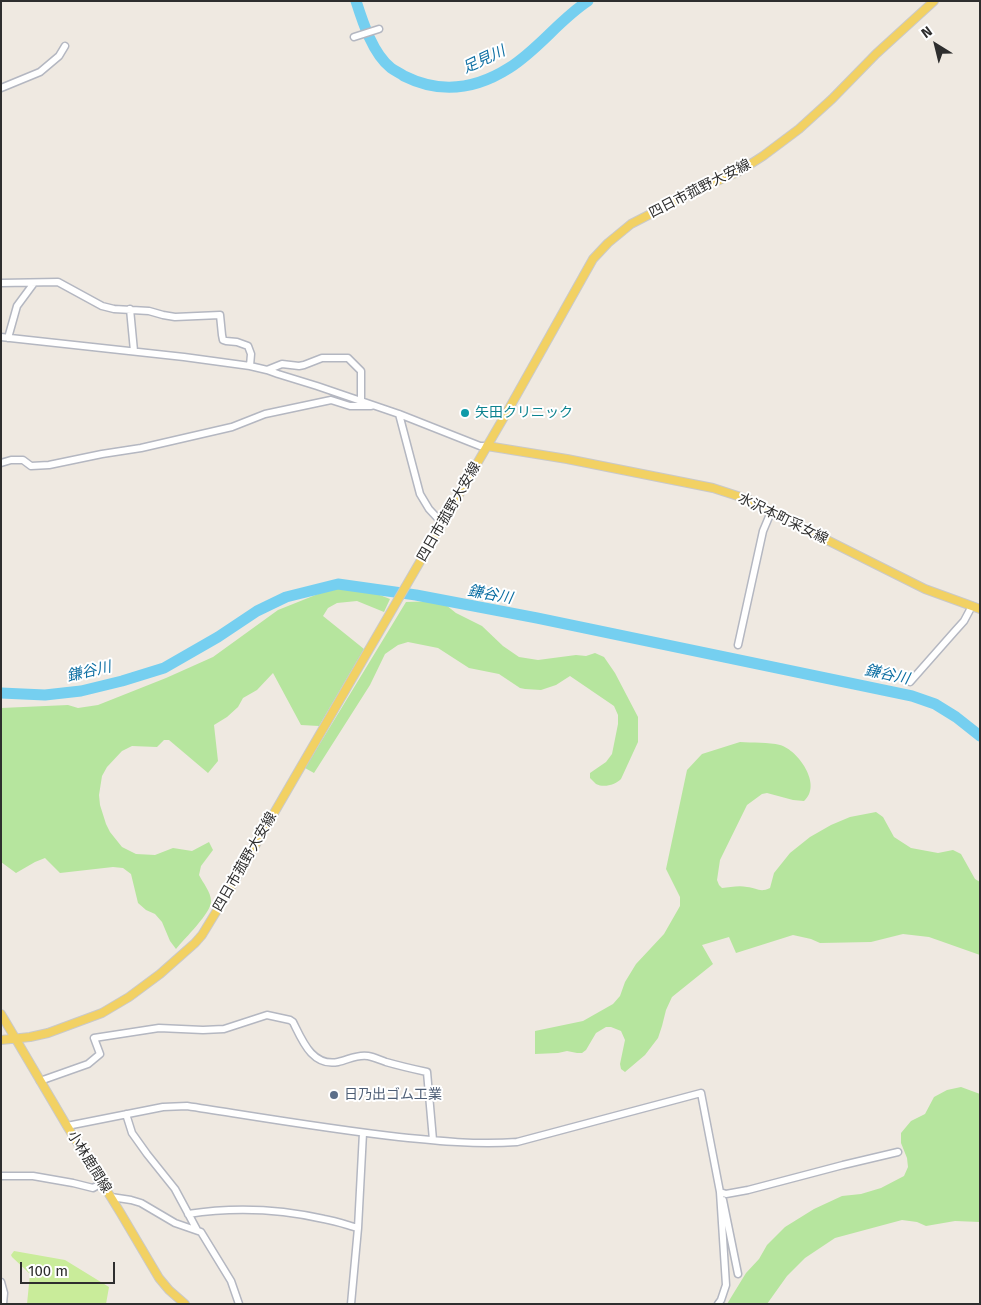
<!DOCTYPE html>
<html>
<head>
<meta charset="utf-8">
<style>
  body { margin:0 }
  #map { position:relative; width:981px; height:1305px; overflow:hidden; background:#efe9e1; font-family:"Fira Sans",sans-serif }
  canvas { display:block }
  .frame { position:absolute; inset:0; border:2px solid #2e2e2e; pointer-events:none }
  .north { position:absolute; left:911px; top:20px; width:50px; height:50px; -webkit-text-stroke:4px #fff; paint-order:stroke; rotate:324deg; font-size:14px; font-weight:700; line-height:20px; text-align:center; color:#2e2e2e }
  .north::after { content:''; display:block; margin:auto; width:18px; height:22px; background:#2e2e2e; clip-path:polygon(50% 0,100% 100%,50% 72%,0 100%) }
  .scale { position:absolute; left:20px; top:1262px; width:95px; height:22px; box-sizing:border-box; border:2px solid #2e2e2e; border-top:0; padding-left:6px; font-size:15px; line-height:18px; white-space:nowrap; color:#2e2e2e; -webkit-text-stroke:4px #fff; paint-order:stroke }
</style>
</head>
<body>
<div id="map">
<canvas width="981" height="1305"></canvas>
<div class="frame"></div>
<div class="north">N</div>
<div class="scale">100 m</div>
</div>
<script>
const context = document.querySelector('canvas').getContext('2d');
context.lineJoin = 'round';
function paint(path, color) {
  context.fillStyle = color;
  context.fill(path, 'evenodd');
}
function stroke(path, color, width, dash) {
  context.strokeStyle = color;
  context.lineWidth = width;
  context.lineCap = dash ? 'butt' : 'round';
  context.setLineDash(dash || []);
  context.stroke(path);
}
function drawText(font, color, halo, rows, align = 'center') {
  context.font = font + ' "Fira Sans","Noto Sans JP",sans-serif';
  context.lineWidth = 4;
  context.setLineDash([]);
  context.textBaseline = 'middle';
  context.strokeStyle = halo;
  context.fillStyle = color;
  for (const [text, x, y, turn = 0] of rows) {
    context.save();
    context.translate(x, y);
    context.rotate((+turn || 0) * Math.PI / 180);
    context.textAlign = isNaN(turn) ? turn : align;
    if (halo) context.strokeText(text, 0, 0);
    context.fillText(text, 0, 0);
    context.restore();
  }
}
paint(new Path2D(`
  M333,588L367,590L390,599L384,612L357,601L337,603L328,608L323,616L364,649L319,726L301,725L273,673L257,690L243,698L238,707L227,717L214,725L218,761L208,773L169,740H164L157,747L132,746L122,751L107,767L102,776L99,795L100,805L106,824L110,832L122,847L136,854L155,855L173,848L192,851L209,842L213,850L201,866L199,875C203,883 211,892 211,901C212,912 184,939 176,949L170,941L162,922L155,914L146,910L138,903L131,874L123,868L113,867L60,873L45,858L35,862L16,873L1,862V708L68,705L78,708L98,705L166,678L213,657L278,610Z
  M441,601L456,613L482,626L503,646L519,657L538,660L576,655L586,656L595,653L604,657L615,673L638,717V742L621,779C615,785 604,788 596,784C594,782 592,780 590,778V773L606,762L612,754L618,724V715L614,706L570,676L556,685L541,690L525,689L520,688L499,674L469,668L438,648L408,642L398,645L385,654L370,685L314,773L305,768L406,602Z
  M740,742C752,743 769,742 780,745C798,750 823,785 804,801L793,800L767,793L762,794L747,805L720,860L717,880L719,885L722,888C730,887 740,885 747,887C757,888 760,893 770,888L774,873L790,853L810,837L831,825L850,817L876,812L883,817L894,837L911,848L938,853L953,850L961,854L975,879L980,882V955L929,937L903,934L871,942L820,943L811,939L793,935L736,953L729,937L702,945L713,964L672,997L666,1010L662,1026L658,1038L645,1055L625,1072L621,1069L620,1064L625,1040L621,1031L611,1027H606L596,1033L586,1050L582,1053H577L567,1051L558,1053L535,1054V1031L583,1021L613,1004L620,996L625,982L636,964L664,934L680,906V897L666,869L687,770L702,754Z
  M961,1087L980,1094V1222L955,1221L926,1226L917,1222L902,1220L835,1238L805,1258L787,1276L767,1304H727L746,1273L759,1259L767,1245L785,1227L814,1209L842,1196L861,1194L881,1188L904,1176L908,1167L907,1158L901,1143V1133L911,1121L925,1114L934,1097L947,1090Z`), '#b6e59e');
paint(new Path2D(`
  M14,1251L65,1260L109,1287L106,1304H27L30,1274L12,1257L11,1255Z`), '#c9ec9a');
stroke(new Path2D(`
  M356,1C363,23 373,54 391,68C395,71 400,73 404,76C440,94 476,89 509,68C538,50 559,20 588,1
  M1,693L45,695L81,691L122,681L164,668L218,637L257,611L286,597L338,584L416,595L537,618L912,696L935,704L956,717L980,736`), '#75cff0', 11);
const minor = new Path2D(`
  M354,37L379,29
  M1,88L40,72L59,56L65,46
  M1,283L58,282L102,306L114,309L149,311L163,315L175,317L220,315L222,335L223,340L226,341L237,342L248,346L251,354L250,366
  M130,309L134,351
  M1,337L184,357L250,366L267,370L278,374L317,386L399,414L480,446H487
  M8,338L17,306L34,283
  M267,370L282,364L299,366L304,365L322,358H348L361,371V401
  M399,414L420,494L429,509L442,523
  M1,463L11,460H23L31,466L49,465L102,454L141,448L232,427L265,414L331,400L350,406H371
  M738,645L763,531L771,512
  M910,682L955,631L964,621L972,606
  M40,1081L88,1064L100,1054L94,1038L159,1028L203,1030L224,1029L267,1015L290,1020L293,1022C302,1040 312,1067 338,1062C348,1060 357,1054 368,1056C374,1057 380,1060 386,1062C400,1066 413,1069 427,1072L433,1140
  M126,1114L132,1133L147,1154L175,1189L197,1230
  M67,1126L163,1107L187,1106C258,1117 328,1129 399,1137C438,1141 477,1145 517,1142L701,1093L720,1192L726,1285L721,1300L718,1304
  M1,1176H33L73,1183L93,1188L102,1183
  M720,1192L726,1194L748,1190L843,1165L898,1152
  M111,1197L131,1200L141,1203L175,1223L201,1232L231,1281L239,1304
  M723,1200L738,1274
  M188,1214C233,1207 280,1209 324,1219C336,1221 347,1225 358,1228
  M1,1282L4,1293L3,1304
  M351,1304L358,1228L363,1133`);
const major = new Path2D(`
  M487,446L567,459L713,488L750,500L771,512L925,589L980,609
  M1,1014L67,1126L120,1212L159,1278L169,1290L185,1304
  M1,1040L30,1037L48,1033L102,1013L129,997L160,974L195,943L202,935L227,894L511,405L593,259L608,243L631,224L701,188L738,172L763,156L799,129L832,99L876,54L934,1`);
stroke(minor, '#b4b7c1', 9);
stroke(major, '#c9c9c9', 10);
stroke(minor, '#fff', 6);
stroke(major, '#f2d163', 8);
for (const [x, y, r, color] of [
  [465,413,5,"#0f9aa8"],
  [334,1095,5,"#5c6f8a"]
]) {
  const dot = new Path2D();
  dot.arc(x, y, r, 0, 2 * Math.PI);
  context.fillStyle = color;
  context.fill(dot);
  stroke(dot, '#fff', 2);
}
drawText('14px', '#2e2e2e', '#fff', [
  ["四日市菰野大安線",700,189,-27],
  ["四日市菰野大安線",449,512,-60],
  ["水沢本町采女線",783,519,26],
  ["四日市菰野大安線",245,862,-60],
  ["小林鹿間線",89,1162,58]
]);
drawText('14px', '#0d838f', '#fff', [
  ["矢田クリニック",475,413]
], 'left');
drawText('14px', '#4e5e75', '#fff', [
  ["日乃出ゴム工業",344,1095]
], 'left');
drawText('italic 15px', '#0d6fa3', '#fff', [
  ["足見川",484,60,-25],
  ["鎌谷川",490,595,10],
  ["鎌谷川",89,672,-13],
  ["鎌谷川",887,675,12]
]);
</script>
</body>
</html>
